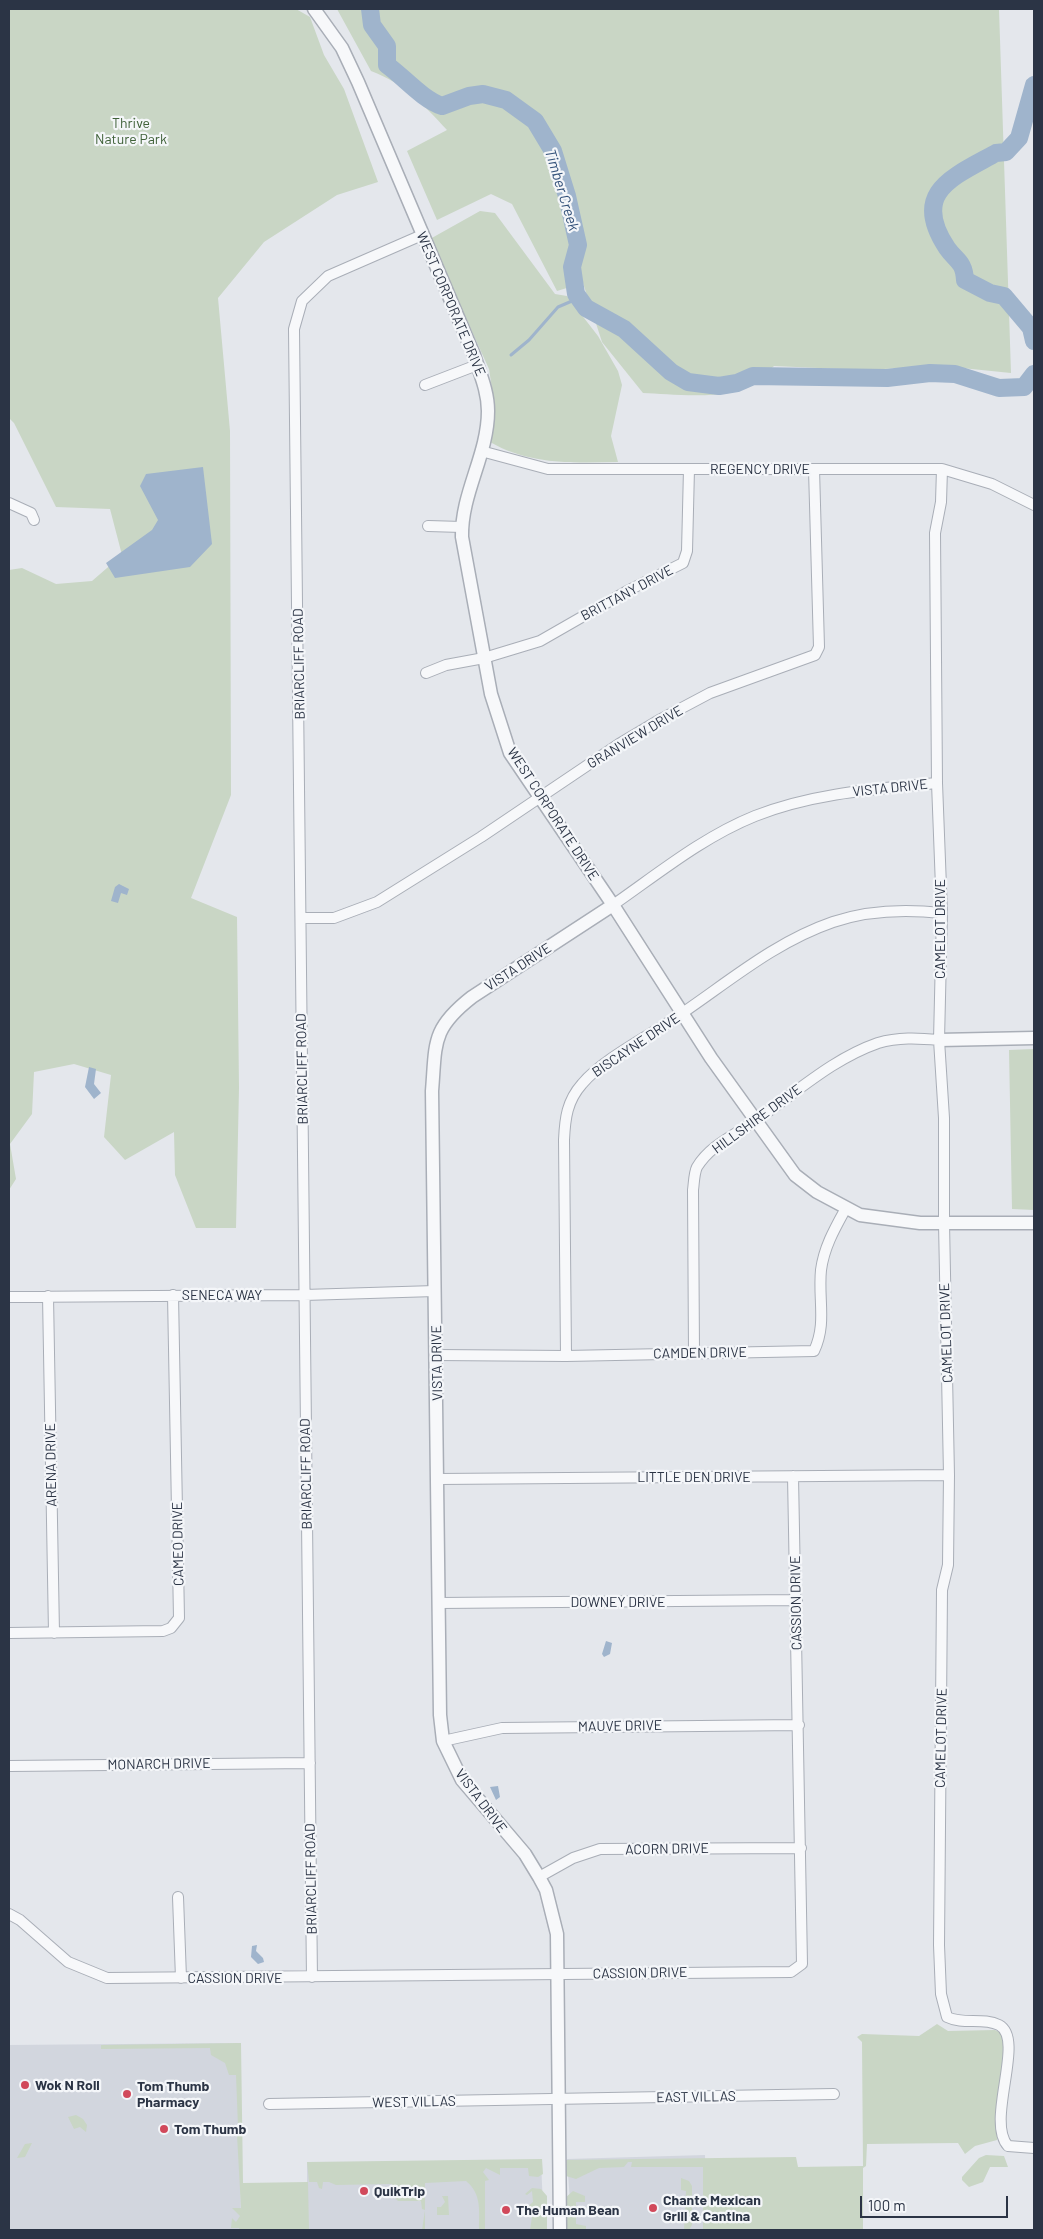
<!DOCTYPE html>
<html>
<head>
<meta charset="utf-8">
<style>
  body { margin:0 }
  #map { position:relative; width:1043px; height:2239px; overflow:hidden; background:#e4e7ec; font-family:Barlow,sans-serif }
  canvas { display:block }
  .frame { position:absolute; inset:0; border:10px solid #2b3445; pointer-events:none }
  .scale { position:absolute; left:860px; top:2196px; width:148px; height:22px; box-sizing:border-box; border:2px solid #2b3445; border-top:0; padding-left:6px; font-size:15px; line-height:18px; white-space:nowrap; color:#2b3445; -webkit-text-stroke:4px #f4f6f9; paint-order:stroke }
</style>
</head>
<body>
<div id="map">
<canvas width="1043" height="2239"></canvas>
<div class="frame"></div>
<div class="scale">100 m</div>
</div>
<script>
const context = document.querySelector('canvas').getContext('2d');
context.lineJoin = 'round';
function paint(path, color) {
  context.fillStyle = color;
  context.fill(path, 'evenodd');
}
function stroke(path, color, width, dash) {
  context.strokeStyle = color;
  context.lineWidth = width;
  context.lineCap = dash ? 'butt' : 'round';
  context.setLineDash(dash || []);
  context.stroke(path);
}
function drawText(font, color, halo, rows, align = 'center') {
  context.font = font + ' Barlow,sans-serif';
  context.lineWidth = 4.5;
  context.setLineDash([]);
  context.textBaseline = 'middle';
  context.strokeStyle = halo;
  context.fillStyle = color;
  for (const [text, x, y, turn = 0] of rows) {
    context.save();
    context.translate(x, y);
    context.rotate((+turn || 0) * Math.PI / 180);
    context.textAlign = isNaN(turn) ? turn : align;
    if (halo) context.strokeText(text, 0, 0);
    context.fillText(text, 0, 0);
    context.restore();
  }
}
paint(new Path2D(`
  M240,2043L241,2230H9V2045Z
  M705,2155L706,2230H572L567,2159Z
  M541,2161L544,2230H307V2163Z`), '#d2d6de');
paint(new Path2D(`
  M9,9H296L310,17L324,55L344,89L378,182L337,195L264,242L218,298L230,431L231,795L191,898L237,917L239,1088L236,1228H196L175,1175L174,1132L125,1160L104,1137L111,1075L74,1064L34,1072L32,1114L10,1144L16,1179L9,1190V570L22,568L56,584L92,581L122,555L110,509L56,507L14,423L9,418Z
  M337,9H999L1011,373L942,366L864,370L774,366C767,372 761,379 754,384C730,401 671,394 643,393L602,342L583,283L557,291L512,204L491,194L437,220L407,151L447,130C423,104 405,84 371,71Z
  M480,211L495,213L555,294L567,296L598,336L618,371L622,385L611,436L618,462C573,463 530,465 490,442L494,402L489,369L430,239Z
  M1034,1049V1210L1012,1209L1009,1050Z
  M937,2024L948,2031L995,2030L1000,2032L1004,2039L997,2140L975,2146L965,2154L958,2143L867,2144L866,2166L863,2168V2230H703V2167H631L632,2162H628L624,2167L599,2168L576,2179L566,2176L563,2160L796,2157L798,2167L863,2166L862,2042L857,2037L862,2034L919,2036Z
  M241,2043L243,2183L308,2182L309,2230H240L239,2228H231L232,2218L236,2222L240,2216L232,2208H241L237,2135L230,2134L229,2128L238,2127L236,2075H229L225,2063L211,2055L210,2048L101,2049V2045Z
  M76,2115L83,2119L87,2125L86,2132L80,2127L74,2129L68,2117Z
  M32,2143L25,2157L17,2158L25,2144Z
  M986,2155L1004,2156L1008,2167H990L983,2182L969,2187L962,2180V2177L979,2158Z
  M542,2159L543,2174L538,2177L529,2176L528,2168H500V2175L486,2168L483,2172L489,2180L485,2181V2230H479C479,2211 482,2194 466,2181L425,2183V2230H422L425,2210L422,2209L421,2201H398L393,2196L392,2184L336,2185L329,2182H323L322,2189L319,2188L317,2182H309L307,2162Z
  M681,2178L689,2181L692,2186V2225L689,2230H684L686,2191L681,2190Z
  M532,2188L541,2189L547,2196V2230H530L533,2210L526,2214L525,2209L533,2202L532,2191L527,2195L525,2194Z
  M573,2191L585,2196V2202H576V2224L586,2226V2230H565V2198Z
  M442,2196H448L449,2215H437V2207H441L445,2202Z`), '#c9d6c5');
paint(new Path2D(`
  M203,467L212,544L190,567L115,578L106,563L152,530L158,520L140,486L146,474Z
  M119,884L129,889L127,895L121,893L118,903L111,901L115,887Z
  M89,1067L96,1069L94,1084L101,1093L94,1099L85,1087Z
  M606,1641L612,1643L610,1654L604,1657L602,1654Z
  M498,1786L500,1797L496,1800L490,1787Z
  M257,1945L256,1951L263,1958L264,1962L258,1964L251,1957L252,1946Z`), '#9fb4cc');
stroke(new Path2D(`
  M511,355L529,340L558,307L579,298`), '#9fb4cc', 3);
stroke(new Path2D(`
  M370,9L372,25L387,46V65C405,78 422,99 442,106L469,96L483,94L506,100L535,121L553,151L567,196L578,245L572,267L576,294L586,308L624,329L671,372L688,382L719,386L737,383L753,376L887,378L930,373L955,374L999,388L1024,387L1034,374
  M1034,85L1019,138L1006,152L996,153C953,177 910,192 947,248C956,261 964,261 965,280L990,293L1004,296L1031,328L1034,341`), '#9fb4cc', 18);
const minor = new Path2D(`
  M425,385L477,365
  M481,451L548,469H942L992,484L1034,505
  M942,469L941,502L935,533L937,783L942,913L939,1040L944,1118V1223L949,1475L948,1565L942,1590L939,1945L941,1994L947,2017C963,2025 983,2017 999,2025C1026,2039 985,2121 1008,2146L1034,2148
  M9,503L31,513L34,520
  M428,526L462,527
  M426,673L446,665L484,658L540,641L629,590L683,563L687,551L689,469
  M613,905C659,873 703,837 755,816C813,793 876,789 937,783
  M301,918H334L377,902L481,837L619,744L661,719L710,693L815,655L819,647L814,469
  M48,1296L54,1633
  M9,1297L304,1295L435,1291
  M694,1353L693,1190C694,1183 694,1173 697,1167C711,1144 736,1135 756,1120C796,1093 832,1059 878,1043C898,1037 918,1038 939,1040
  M436,1355L566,1356L814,1351C827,1324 818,1299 821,1270C824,1247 835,1228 846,1208
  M566,1356L564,1140C565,1118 567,1101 582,1084C602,1060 645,1038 672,1020C725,985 772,943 833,922C868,910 905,909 942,913
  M439,1479L949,1475
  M439,1603L797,1600
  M9,1633L163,1631L171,1628L179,1618L173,1295
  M443,1741L502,1728L799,1725
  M9,1766L310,1763
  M539,1877L573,1858L600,1849L801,1848
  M178,1897L181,1978
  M9,1914L20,1920L68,1962L107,1978L791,1972L802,1964L793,1476
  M312,1977L294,329L302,301L328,276L422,235
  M269,2104L834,2094`);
const tertiary = new Path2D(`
  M314,9L342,48L358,82L474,355C480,374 488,391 488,411C488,455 461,493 462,537L491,694L510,753L613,905L711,1058L795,1175L817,1192L860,1215L920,1223H1034
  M939,1040L1034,1038
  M560,2230L557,1934L546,1890L539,1877L525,1854L462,1780L443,1741L440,1715L432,1091C436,1043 431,1029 472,997L613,905`);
stroke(minor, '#a9aeb7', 12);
stroke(tertiary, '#a9aeb7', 15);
stroke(minor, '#f7f8fa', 10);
stroke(tertiary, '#f7f8fa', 12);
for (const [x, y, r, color] of [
  [25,2085,5,"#d1495b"],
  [127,2094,5,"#d1495b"],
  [164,2129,5,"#d1495b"],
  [364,2191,5,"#d1495b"],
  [653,2208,5,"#d1495b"],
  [506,2210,5,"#d1495b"]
]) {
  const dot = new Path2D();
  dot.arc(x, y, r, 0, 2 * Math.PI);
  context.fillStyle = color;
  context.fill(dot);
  stroke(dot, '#f4f6f9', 2);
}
drawText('14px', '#3f6138', '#f4f6f9', [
  ["Thrive",131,123],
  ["Nature Park",131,139]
]);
drawText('14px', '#2b3445', '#f4f6f9', [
  ["WEST CORPORATE DRIVE",451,304,67],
  ["REGENCY DRIVE",760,469],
  ["BRITTANY DRIVE",627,593,-28],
  ["BRIARCLIFF ROAD",299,664,-91],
  ["GRANVIEW DRIVE",635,737,-31],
  ["VISTA DRIVE",890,788,-6],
  ["WEST CORPORATE DRIVE",553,814,57],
  ["CAMELOT DRIVE",940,929,-90],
  ["VISTA DRIVE",518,967,-33],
  ["BISCAYNE DRIVE",636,1045,-34],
  ["BRIARCLIFF ROAD",302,1069,-91],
  ["HILLSHIRE DRIVE",757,1119,-36],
  ["SENECA WAY",222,1295],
  ["CAMELOT DRIVE",946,1333,-92],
  ["CAMDEN DRIVE",700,1353,-1],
  ["VISTA DRIVE",437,1363,-91],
  ["ARENA DRIVE",51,1465,-91],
  ["BRIARCLIFF ROAD",306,1474,-91],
  ["LITTLE DEN DRIVE",694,1477],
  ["CAMEO DRIVE",178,1544,-91],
  ["DOWNEY DRIVE",618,1602],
  ["CASSION DRIVE",796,1603,-91],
  ["MAUVE DRIVE",620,1726,-1],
  ["CAMELOT DRIVE",941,1738,-89],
  ["MONARCH DRIVE",159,1764,-1],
  ["VISTA DRIVE",481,1801,53],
  ["ACORN DRIVE",667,1849,-1],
  ["BRIARCLIFF ROAD",311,1879,-91],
  ["CASSION DRIVE",640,1973,-1],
  ["CASSION DRIVE",235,1978],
  ["EAST VILLAS",696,2097,-1],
  ["WEST VILLAS",414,2102,-1]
]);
drawText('bold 14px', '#2b3445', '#f4f6f9', [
  ["Wok N Roll",35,2085],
  ["Tom Thumb",137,2086],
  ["Pharmacy",137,2102],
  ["Tom Thumb",174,2129],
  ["QuikTrip",374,2191],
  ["Chante Mexican",663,2200],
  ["Grill & Cantina",663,2216],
  ["The Human Bean",516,2210]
], 'left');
drawText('italic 15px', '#34527a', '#f4f6f9', [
  ["Timber Creek",562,190,73]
]);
</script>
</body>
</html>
